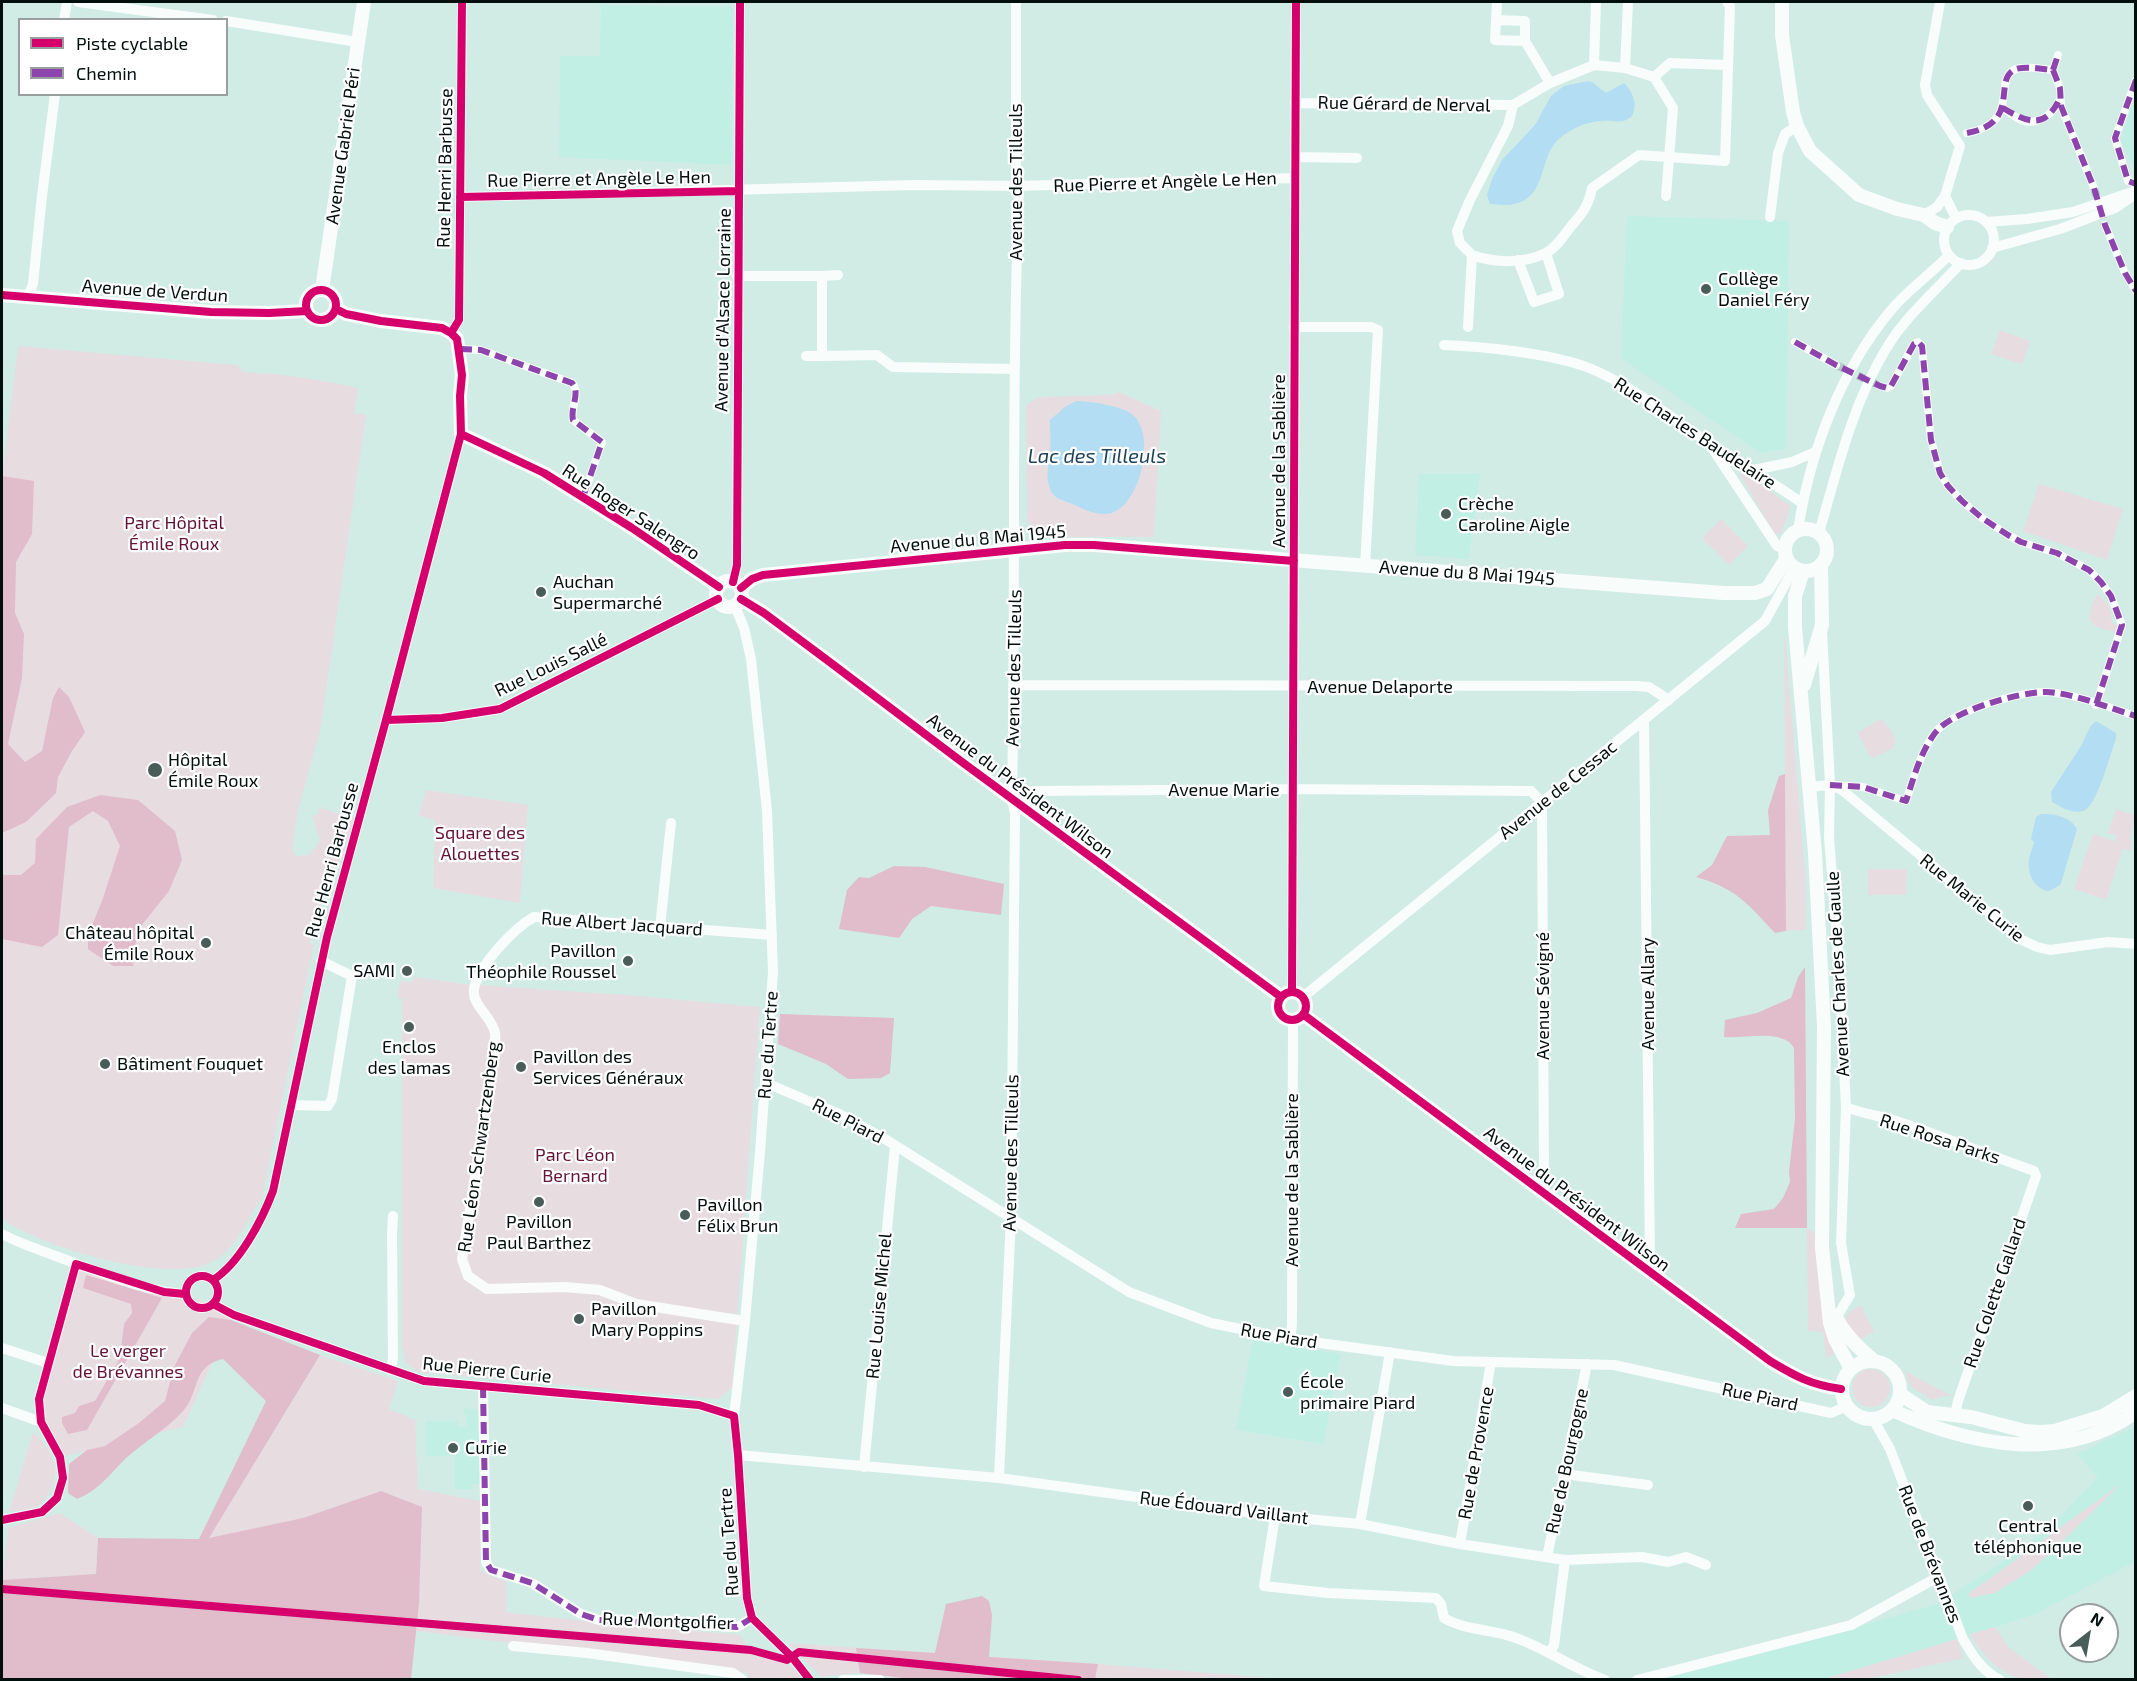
<!DOCTYPE html>
<html>
<head>
<meta charset="utf-8">
<style>
  body { margin:0 }
  #map { position:relative; width:2137px; height:1681px; overflow:hidden; background:#d0ece5; font-family:"Exo 2",sans-serif }
  canvas { display:block }
  .frame { position:absolute; inset:0; border:3px solid #010f0c; pointer-events:none }
  .legend { position:absolute; left:18px; top:18px; width:210px; height:78px; box-sizing:border-box; background:#fff; border:2px solid #999f9e; margin:0; padding:8px 10px; list-style:none; font-size:18px; color:#010f0c }
  .legend li { display:flex; align-items:center; gap:12px; height:30px }
  .legend b { width:30px; border:2px solid #999f9e }
  .north { position:absolute; left:2059px; top:1603px; width:60px; height:60px; box-sizing:border-box; background:#fff; border:2px solid #999f9e; border-radius:50%; rotate:31deg; font-size:16px; font-weight:700; line-height:24px; text-align:center; color:#010f0c }
  .north::after { content:''; display:block; margin:auto; width:21px; height:27px; background:#495c58; clip-path:polygon(50% 0,100% 100%,50% 72%,0 100%) }
</style>
</head>
<body>
<div id="map">
<canvas width="2137" height="1681"></canvas>
<div class="frame"></div>
<ul class="legend">
<li><b style="height:8px;background:#d6006c"></b>Piste cyclable</li>
<li><b style="height:8px;background:#8e44ad"></b>Chemin</li>
</ul>
<div class="north">N</div>
</div>
<script>
const context = document.querySelector('canvas').getContext('2d');
context.lineJoin = 'round';
function paint(path, color) {
  context.fillStyle = color;
  context.fill(path, 'evenodd');
}
function stroke(path, color, width, dash) {
  context.strokeStyle = color;
  context.lineWidth = width;
  context.lineCap = dash ? 'butt' : 'round';
  context.setLineDash(dash || []);
  context.stroke(path);
}
function drawText(font, color, halo, rows, align = 'center') {
  context.font = font + ' "Exo 2",sans-serif';
  context.lineWidth = 4.5;
  context.setLineDash([]);
  context.textBaseline = 'middle';
  context.strokeStyle = halo;
  context.fillStyle = color;
  for (const [text, x, y, turn = 0] of rows) {
    context.save();
    context.translate(x, y);
    context.rotate((+turn || 0) * Math.PI / 180);
    context.textAlign = isNaN(turn) ? turn : align;
    if (halo) context.strokeText(text, 0, 0);
    context.fillText(text, 0, 0);
    context.restore();
  }
}
paint(new Path2D(`
  M601,5L733,7L732,165L559,157L560,56H600Z
  M2135,105V170L2121,142L2130,108Z
  M1627,216L1789,221L1786,449L1760,453L1621,358Z
  M1419,474H1480L1469,559L1415,555Z
  M1253,1339L1341,1354L1323,1444L1236,1430Z
  M464,1408L479,1409L480,1484H472V1489H455V1456H426V1421H458V1427H467V1415H464Z
  M2135,1427V1562L2033,1615L1948,1642L1868,1679L1656,1680L1754,1656L1937,1604L1998,1565L2046,1531L2098,1477L2077,1454Z`), '#c2efe4');
paint(new Path2D(`
  M2000,330L2030,341L2022,364L1991,354Z
  M18,346L237,365L243,372C285,374 317,379 358,388L354,413L366,415L320,731L298,810L292,849L296,856L309,855L320,841L312,815H317L320,807L355,820L339,865L334,866L317,910L310,943L314,944L262,1197C250,1216 233,1253 212,1262C165,1285 43,1247 2,1219V475Z
  M1119,392L1161,411L1154,537H1042L1027,521L1026,405L1040,397L1110,395Z
  M1742,471L1791,506L1781,534L1774,533L1740,475Z
  M2039,484L2123,509L2107,560L2023,531Z
  M1721,519L1748,546L1729,565L1702,538Z
  M2098,594L2110,607L2112,623L2117,625L2115,632C2105,629 2094,629 2089,619L2092,603Z
  M1784,637H1785L1805,874L1806,930L1786,931Z
  M1878,720H1882L1892,732L1896,741L1893,748L1873,758L1868,754L1858,733Z
  M426,790L528,805L520,903L433,888L435,821L419,815Z
  M2116,809L2135,816L2130,839L2133,841L2130,851L2123,849L2106,900L2074,889L2093,834L2115,841L2117,836L2108,833Z
  M1868,869H1907L1906,895H1868Z
  M414,977L464,984L626,995L760,1007L732,1387L719,1399L418,1372L406,1363L402,1346V999L398,998L400,981L413,982Z
  M1807,1228L1814,1232L1825,1327L1834,1354L1826,1358L1823,1332L1808,1331Z
  M76,1264L185,1294L234,1315L183,1427L60,1457L50,1438L39,1399Z
  M1861,1305L1874,1332L1856,1342C1844,1323 1838,1317 1861,1305Z
  M320,1355L398,1381L389,1409L415,1420L418,1489L480,1501V1570L506,1582V1612L590,1622L740,1635L754,1657L782,1658L802,1679H750L747,1673L416,1631L419,1604L381,1491L303,1518L208,1539Z
  M1852 1388a19 19 0 1 1 38 0a19 19 0 1 1-38 0Z
  M1905,1371L1952,1396H1942L1932,1400L1910,1386Z
  M33,1432C50,1447 63,1470 50,1491C46,1498 41,1505 33,1508C26,1510 17,1510 9,1512Z
  M2122,1483L2046,1557L2030,1571L1995,1593L1971,1598L1968,1594Z
  M60,1513L98,1538L96,1574L2,1580L8,1528Z
  M1995,1627L2009,1648L2052,1679C2043,1680 2032,1681 2023,1679C1998,1674 1983,1655 1970,1634Z
  M1957,1639L1963,1658L1868,1679H1824Z
  M788,1643L1098,1664L1283,1679L913,1680L860,1673L821,1677Z`), '#e7dde1');
paint(new Path2D(`
  M2,476L34,481L32,534L16,562L15,613L24,634L22,678L8,744L25,762L42,751L53,698L59,687L69,697L85,732L72,751L58,777L56,793L26,822L2,833Z
  M1785,774L1786,931L1775,933C1747,903 1737,889 1696,877L1712,865L1727,836L1770,835L1768,810L1779,776Z
  M100,795L138,800L175,831L182,860L169,891L137,931L133,966H113L88,949V935L102,901L120,846L108,821L93,811L69,827L58,935L42,947L2,939V875H21L35,863L36,839L67,807Z
  M894,866L925,867L1004,884L1001,915L931,906L912,919L899,938L839,929L847,890L859,877L869,878Z
  M1805,967L1807,1228H1735L1741,1214L1774,1209L1783,1198L1790,1182L1789,1172L1795,1119L1794,1048C1783,1028 1745,1039 1724,1037L1725,1020L1757,1013L1791,998L1798,977Z
  M780,1014L894,1018L890,1073L881,1078L848,1079L826,1064L778,1044Z
  M86,1275L162,1298L87,1430L68,1434L62,1423V1417L75,1413L79,1406L95,1401L120,1358L124,1324L132,1313L131,1304L83,1288Z
  M209,1317L231,1320L320,1355L209,1538L303,1518L381,1491L422,1507L419,1604L411,1679H2V1580L96,1574L98,1538L199,1539L266,1401L223,1359C191,1366 200,1393 183,1411C167,1429 144,1442 126,1458C110,1474 98,1491 77,1499L68,1493L69,1464L87,1450L105,1446L139,1423L165,1401L174,1367L192,1333Z
  M982,1596L989,1601L992,1615L989,1657L1098,1664L1095,1679H913L860,1673L856,1648L935,1653L946,1604Z`), '#e1bcca');
paint(new Path2D(`
  M1588,81L1592,82L1606,93L1624,83C1633,92 1638,104 1632,116C1622,125 1614,120 1602,121C1585,122 1572,128 1559,139C1538,157 1548,197 1514,204C1507,206 1497,204 1490,204L1487,195L1492,179L1502,160L1535,125L1551,96L1564,86Z
  M1076,401C1090,401 1122,406 1133,415C1158,437 1138,513 1106,514C1096,515 1083,509 1075,505C1065,501 1053,499 1050,489C1045,476 1049,465 1050,452C1051,442 1050,431 1050,420L1066,406Z
  M2096,721L2116,733V739C2110,754 2097,807 2083,811C2072,814 2061,807 2052,802L2051,792L2081,746L2090,727Z
  M2041,814C2054,814 2070,816 2077,829L2062,880L2060,885L2049,891C2036,890 2027,875 2029,861C2029,855 2033,848 2034,842L2031,839L2036,817Z`), '#b3ddf2');
stroke(new Path2D(`
  M2094,188L2105,225
  M1836,365L1880,386`), '#b1cbc4', 8, [8, 4]);
stroke(new Path2D(`
  M2053,70L2060,88L2061,106L2094,188
  M2136,80L2115,138L2128,181L2136,184
  M2003,108C2009,112 2017,119 2024,121C2040,125 2053,113 2059,101
  M1967,133C2023,123 1991,79 2016,69C2026,66 2042,69 2053,70L2058,55
  M2105,225L2125,273L2136,291
  M1795,342L1836,365
  M460,349L481,350L572,383C581,393 570,407 573,420L602,442L583,497
  M1880,386L1887,388L1891,386L1914,344L1918,342L1922,346L1931,440L1940,473L1948,486L1962,501L1982,518L2008,535L2021,542L2057,553L2089,570L2101,582L2111,596L2122,625L2096,705
  M1836,785L1863,787L1906,801C1914,777 1920,753 1935,733C1951,711 2019,692 2046,692C2073,693 2109,708 2136,716`), '#f8fcfb', 8);
stroke(new Path2D(`
  M78,2L213,20
  M1497,2L1495,40L1525,41L1550,83
  M1940,2L1925,85L1927,95L1960,146L1945,196L1956,218
  M64,20L67,2
  M1496,20L1525,21V41
  M226,21L358,42
  M1594,65L1596,2
  M1625,68L1628,2
  M1654,77L1670,63L1728,65
  M1295,103L1513,105
  M1295,157L1357,158
  M460,197L915,185L1017,186L1295,178
  M1924,215L1937,207L1945,196
  M1944 240a25 25 0 1 1 50 0a25 25 0 1 1-50 0Z
  M1770,217L1778,153L1785,134L1797,126
  M1986,222L2027,219L2073,212L2135,191
  M1992,248L2060,229L2115,208L2136,194
  M1472,255C1494,263 1524,264 1546,253C1557,247 1565,234 1572,225C1583,213 1589,204 1592,188L1639,155L1725,161L1730,6L1727,2
  M1518,260L1534,302L1559,294L1546,253
  M737,276H822V356L877,355L893,367L1014,369
  M822,276L838,275
  M28,297L33,284L42,196L55,94
  M1294,327H1371L1378,330L1365,566
  M1468,327L1472,255L1460,243L1457,231L1470,200L1508,126L1513,105L1550,83L1594,65L1625,68L1654,77L1673,108L1666,196
  M451,333L459,320L462,2
  M1444,345C1487,347 1529,351 1571,362C1617,374 1666,414 1706,441C1737,462 1771,481 1802,503
  M806,356H822
  M1710,445L1777,546L1784,549
  M1754,470L1792,462L1815,452
  M1798,530C1810,452 1841,369 1892,309C1909,289 1931,274 1949,255
  M1819,533C1837,471 1852,405 1886,349C1905,317 1935,291 1961,263
  M733,582L737,565L740,2
  M735,606L744,628L751,659L767,811L773,972L760,1152L745,1321L734,1416L738,1455L747,1598L752,1618L792,1657L810,1680
  M1822,631L1830,785L1829,837L1838,953L1846,1107L1841,1243L1850,1295L1836,1318
  M1015,685L1636,686L1649,687L1669,700
  M386,720L442,718L500,709L718,599
  M1644,720L1650,1259L1645,1267
  M1809,787L1830,785L1842,790L2022,940L2037,947L2050,950L2108,942L2136,944
  M1012,798L1034,791L1294,789L1531,791L1542,802L1544,1174L1536,1187
  M660,927L671,823
  M1292,992L1296,2
  M1303,997L1765,621L1794,568
  M766,1083L837,1113L885,1139L1129,1292L1211,1323L1290,1339L1453,1361L1614,1365L1831,1413L1847,1406
  M291,1105L328,1106L332,1099L352,976L321,961
  M1846,1107C1863,1114 1881,1116 1899,1122C1944,1137 1989,1155 2034,1171L2036,1176L1958,1401L1955,1415
  M2,1234C18,1243 35,1248 53,1255C91,1269 146,1292 185,1294
  M186 1292a16 16 0 1 1 32 0a16 16 0 1 1-32 0Z
  M213,1280C240,1263 262,1220 273,1191L327,937L386,720L461,434
  M213,1304L234,1315L424,1381L699,1405L734,1416
  M745,1321L636,1304L600,1290L564,1287L487,1289L468,1276L462,1259C471,1201 481,1144 489,1087C491,1072 497,1047 495,1033C492,1017 471,1004 474,989C478,966 514,928 534,917L772,935
  M1290,1339L1292,1325L1293,1021
  M2,1348L48,1363
  M390,1370L393,1359L392,1233L393,1216
  M483,1386L486,1562L491,1570L532,1583L581,1614L599,1620L737,1627L752,1618
  M2,1408L41,1422
  M1873,1419L1890,1449L1963,1639C1973,1656 1982,1671 2000,1680
  M738,1455L999,1478L1275,1516L1360,1524L1460,1544L1565,1560L1642,1557L1668,1562L1686,1557L1706,1565
  M864,1467L895,1146
  M1564,1474L1648,1485
  M999,1478L1011,1217L1015,814L1012,798C1016,596 1011,395 1019,194L1016,178V2
  M1275,1516L1264,1586L1328,1593L1436,1598L1441,1604L1444,1618C1466,1631 1493,1629 1516,1638C1547,1649 1574,1669 1605,1680
  M2,1520L42,1512L57,1498L63,1478L60,1457L41,1422L39,1399L76,1264
  M1360,1524L1390,1352
  M1460,1544L1491,1362
  M1547,1557L1587,1364
  M513,1646L587,1653L733,1673L743,1680
  M1550,1652L1554,1645L1565,1560
  M843,1680H880
  M1637,1680L1851,1625L1938,1577`), '#f8fcfb', 10);
stroke(new Path2D(`
  M1782,2V35L1793,112L1797,126L1810,151L1859,195L1897,209L1924,215L1935,223L1947,227
  M306 305a15 15 0 1 1 30 0a15 15 0 1 1-30 0Z
  M322,290L364,2
  M2,295L211,312L269,313L307,311
  M336,309L346,314L381,321L442,328L451,333L457,339L462,375L460,396L461,434L544,473L632,528L719,587
  M1785 550a21 21 0 1 1 42 0a21 21 0 1 1-42 0Z
  M1803,571L1795,596V627L1815,853L1824,1027L1822,1248L1830,1323L1835,1339L1851,1369
  M716 594a13 13 0 1 1 26 0a13 13 0 1 1-26 0Z
  M741,588L752,579L763,575L1065,545H1094L1724,593H1755L1767,589L1786,559
  M741,599L764,613L827,660L962,762L1281,997
  M1804,685L1822,625L1821,564
  M1278 1006a14 14 0 1 1 28 0a14 14 0 1 1-28 0Z
  M1304,1015L1770,1361C1795,1376 1811,1385 1841,1389
  M1835,1316C1844,1334 1857,1347 1873,1360
  M1842 1390a29 29 0 1 1 58 0a29 29 0 1 1-58 0Z
  M1900,1394L1927,1412L1971,1417L2025,1431L2040,1432L2055,1431L2103,1416L2136,1396
  M1892,1410C1968,1445 2063,1465 2136,1412`), '#f8fcfb', 14);
stroke(new Path2D(`
  M2053,70L2060,88L2061,106L2094,188L2105,225L2125,273L2136,291
  M2136,80L2115,138L2128,181L2136,184
  M2003,108C2028,123 2045,130 2060,98
  M1967,133C2023,123 1991,79 2016,69C2026,66 2042,69 2053,70L2058,55
  M1795,342L1836,365L1880,386L1887,388L1891,386L1914,344L1918,342L1922,346L1931,440L1940,473L1948,486L1962,501L1982,518L2008,535L2021,542L2057,553L2089,570L2101,582L2111,596L2122,625L2096,705
  M460,349L481,350L572,383C581,393 570,407 573,420L602,442L583,497
  M1830,785L1863,787L1906,801C1914,777 1920,753 1935,733C1951,711 2019,692 2046,692C2073,693 2109,708 2136,716
  M483,1386L486,1562L491,1570L532,1583L581,1614L599,1620L737,1627L752,1618`), '#8e44ad', 6, [12, 6]);
stroke(new Path2D(`
  M460,197L738,191
  M306 305a15 15 0 1 1 30 0a15 15 0 1 1-30 0Z
  M2,295L211,312L269,313L307,311
  M451,333L459,320L462,2
  M461,434L544,473L632,528L719,587
  M733,582L737,565L740,2
  M741,588L752,579L763,575L1065,545H1094L1294,561
  M741,599L764,613L827,660L962,762L1281,997
  M386,720L442,718L500,709L718,599
  M1278 1006a14 14 0 1 1 28 0a14 14 0 1 1-28 0Z
  M1292,992L1296,2
  M1304,1015L1770,1361C1795,1376 1811,1385 1841,1389
  M186 1292a16 16 0 1 1 32 0a16 16 0 1 1-32 0Z
  M213,1280C240,1263 262,1220 273,1191L327,937L386,720L461,434L460,396L462,375L457,339L451,333L442,328L381,321L346,314L336,309
  M213,1304L234,1315L424,1381L699,1405L734,1416L738,1455L747,1598L752,1618L792,1657L810,1680
  M2,1520L42,1512L57,1498L63,1478L60,1457L41,1422L39,1399L76,1264L164,1292L185,1294
  M2,1589L751,1650L787,1660L799,1652L1078,1680`), '#d6006c', 8);
for (const [x, y, r, color] of [
  [1706,289,6,"#495c58"],
  [1446,514,6,"#495c58"],
  [541,592,6,"#495c58"],
  [155,770,8,"#495c58"],
  [206,943,6,"#495c58"],
  [628,961,6,"#495c58"],
  [407,971,6,"#495c58"],
  [409,1027,6,"#495c58"],
  [105,1064,6,"#495c58"],
  [521,1067,6,"#495c58"],
  [539,1202,6,"#495c58"],
  [685,1215,6,"#495c58"],
  [579,1319,6,"#495c58"],
  [1288,1392,6,"#495c58"],
  [453,1448,6,"#495c58"],
  [2028,1506,6,"#495c58"]
]) {
  const dot = new Path2D();
  dot.arc(x, y, r, 0, 2 * Math.PI);
  context.fillStyle = color;
  context.fill(dot);
  stroke(dot, '#fff', 2);
}
drawText('18px', '#010f0c', '#fff', [
  ["Rue Gérard de Nerval",1404,104,1],
  ["Avenue Gabriel Péri",343,146,-82],
  ["Rue Henri Barbusse",445,168,-89],
  ["Rue Pierre et Angèle Le Hen",599,179,-1],
  ["Avenue des Tilleuls",1016,182,-90],
  ["Rue Pierre et Angèle Le Hen",1165,182,-2],
  ["Avenue de Verdun",155,291,4],
  ["Avenue d'Alsace Lorraine",723,310,-89],
  ["Rue Charles Baudelaire",1695,433,33],
  ["Avenue de la Sablière",1279,461,-90],
  ["Rue Roger Salengro",631,512,33],
  ["Avenue du 8 Mai 1945",978,539,-5],
  ["Avenue du 8 Mai 1945",1467,573,4],
  ["Rue Louis Sallé",551,665,-26],
  ["Avenue des Tilleuls",1014,668,-89],
  ["Avenue Delaporte",1380,687],
  ["Avenue du Président Wilson",1020,786,37],
  ["Avenue Marie",1224,790],
  ["Avenue de Cessac",1558,790,-39],
  ["Rue Henri Barbusse",332,860,-75],
  ["Rue Marie Curie",1972,898,39],
  ["Rue Albert Jacquard",622,924,4],
  ["Avenue Charles de Gaulle",1838,974,-93],
  ["Avenue Allary",1648,994,-90],
  ["Avenue Sévigné",1543,996,-90],
  ["Rue du Tertre",768,1045,-86],
  ["Rue Piard",848,1121,27],
  ["Rue Rosa Parks",1940,1139,18],
  ["Rue Léon Schwartzenberg",479,1147,-82],
  ["Avenue des Tilleuls",1011,1153,-89],
  ["Avenue de la Sablière",1292,1180,-90],
  ["Avenue du Président Wilson",1577,1199,37],
  ["Rue Colette Gallard",1995,1293,-71],
  ["Rue Louise Michel",879,1306,-85],
  ["Rue Piard",1279,1336,10],
  ["Rue Pierre Curie",487,1370,6],
  ["Rue Piard",1760,1397,12],
  ["Rue de Provence",1476,1453,-80],
  ["Rue de Bourgogne",1567,1461,-78],
  ["Rue Édouard Vaillant",1224,1508,7],
  ["Rue du Tertre",729,1542,-94],
  ["Rue de Brévannes",1930,1554,69],
  ["Rue Montgolfier",668,1621,2]
]);
drawText('18px', '#010f0c', '#fff', [
  ["Collège",1718,279],
  ["Daniel Féry",1718,300],
  ["Crèche",1458,504],
  ["Caroline Aigle",1458,525],
  ["Auchan",553,582],
  ["Supermarché",553,603],
  ["Hôpital",168,760],
  ["Émile Roux",168,781],
  ["Château hôpital",194,933,"right"],
  ["Émile Roux",194,954,"right"],
  ["Pavillon",616,951,"right"],
  ["Théophile Roussel",616,972,"right"],
  ["SAMI",395,971,"right"],
  ["Enclos",409,1047,"center"],
  ["des lamas",409,1068,"center"],
  ["Pavillon des",533,1057],
  ["Services Généraux",533,1078],
  ["Bâtiment Fouquet",117,1064],
  ["Pavillon",697,1205],
  ["Félix Brun",697,1226],
  ["Pavillon",539,1222,"center"],
  ["Paul Barthez",539,1243,"center"],
  ["Pavillon",591,1309],
  ["Mary Poppins",591,1330],
  ["École",1300,1382],
  ["primaire Piard",1300,1403],
  ["Curie",465,1448],
  ["Central",2028,1526,"center"],
  ["téléphonique",2028,1547,"center"]
], 'left');
drawText('18px', '#621337', '#fff', [
  ["Parc Hôpital",174,523],
  ["Émile Roux",174,544],
  ["Square des",480,833],
  ["Alouettes",480,854],
  ["Parc Léon",575,1155],
  ["Bernard",575,1176],
  ["Le verger",128,1351],
  ["de Brévannes",128,1372]
]);
drawText('italic 20px', '#1e4359', '#fff', [
  ["Lac des Tilleuls",1097,456]
]);
</script>
</body>
</html>
